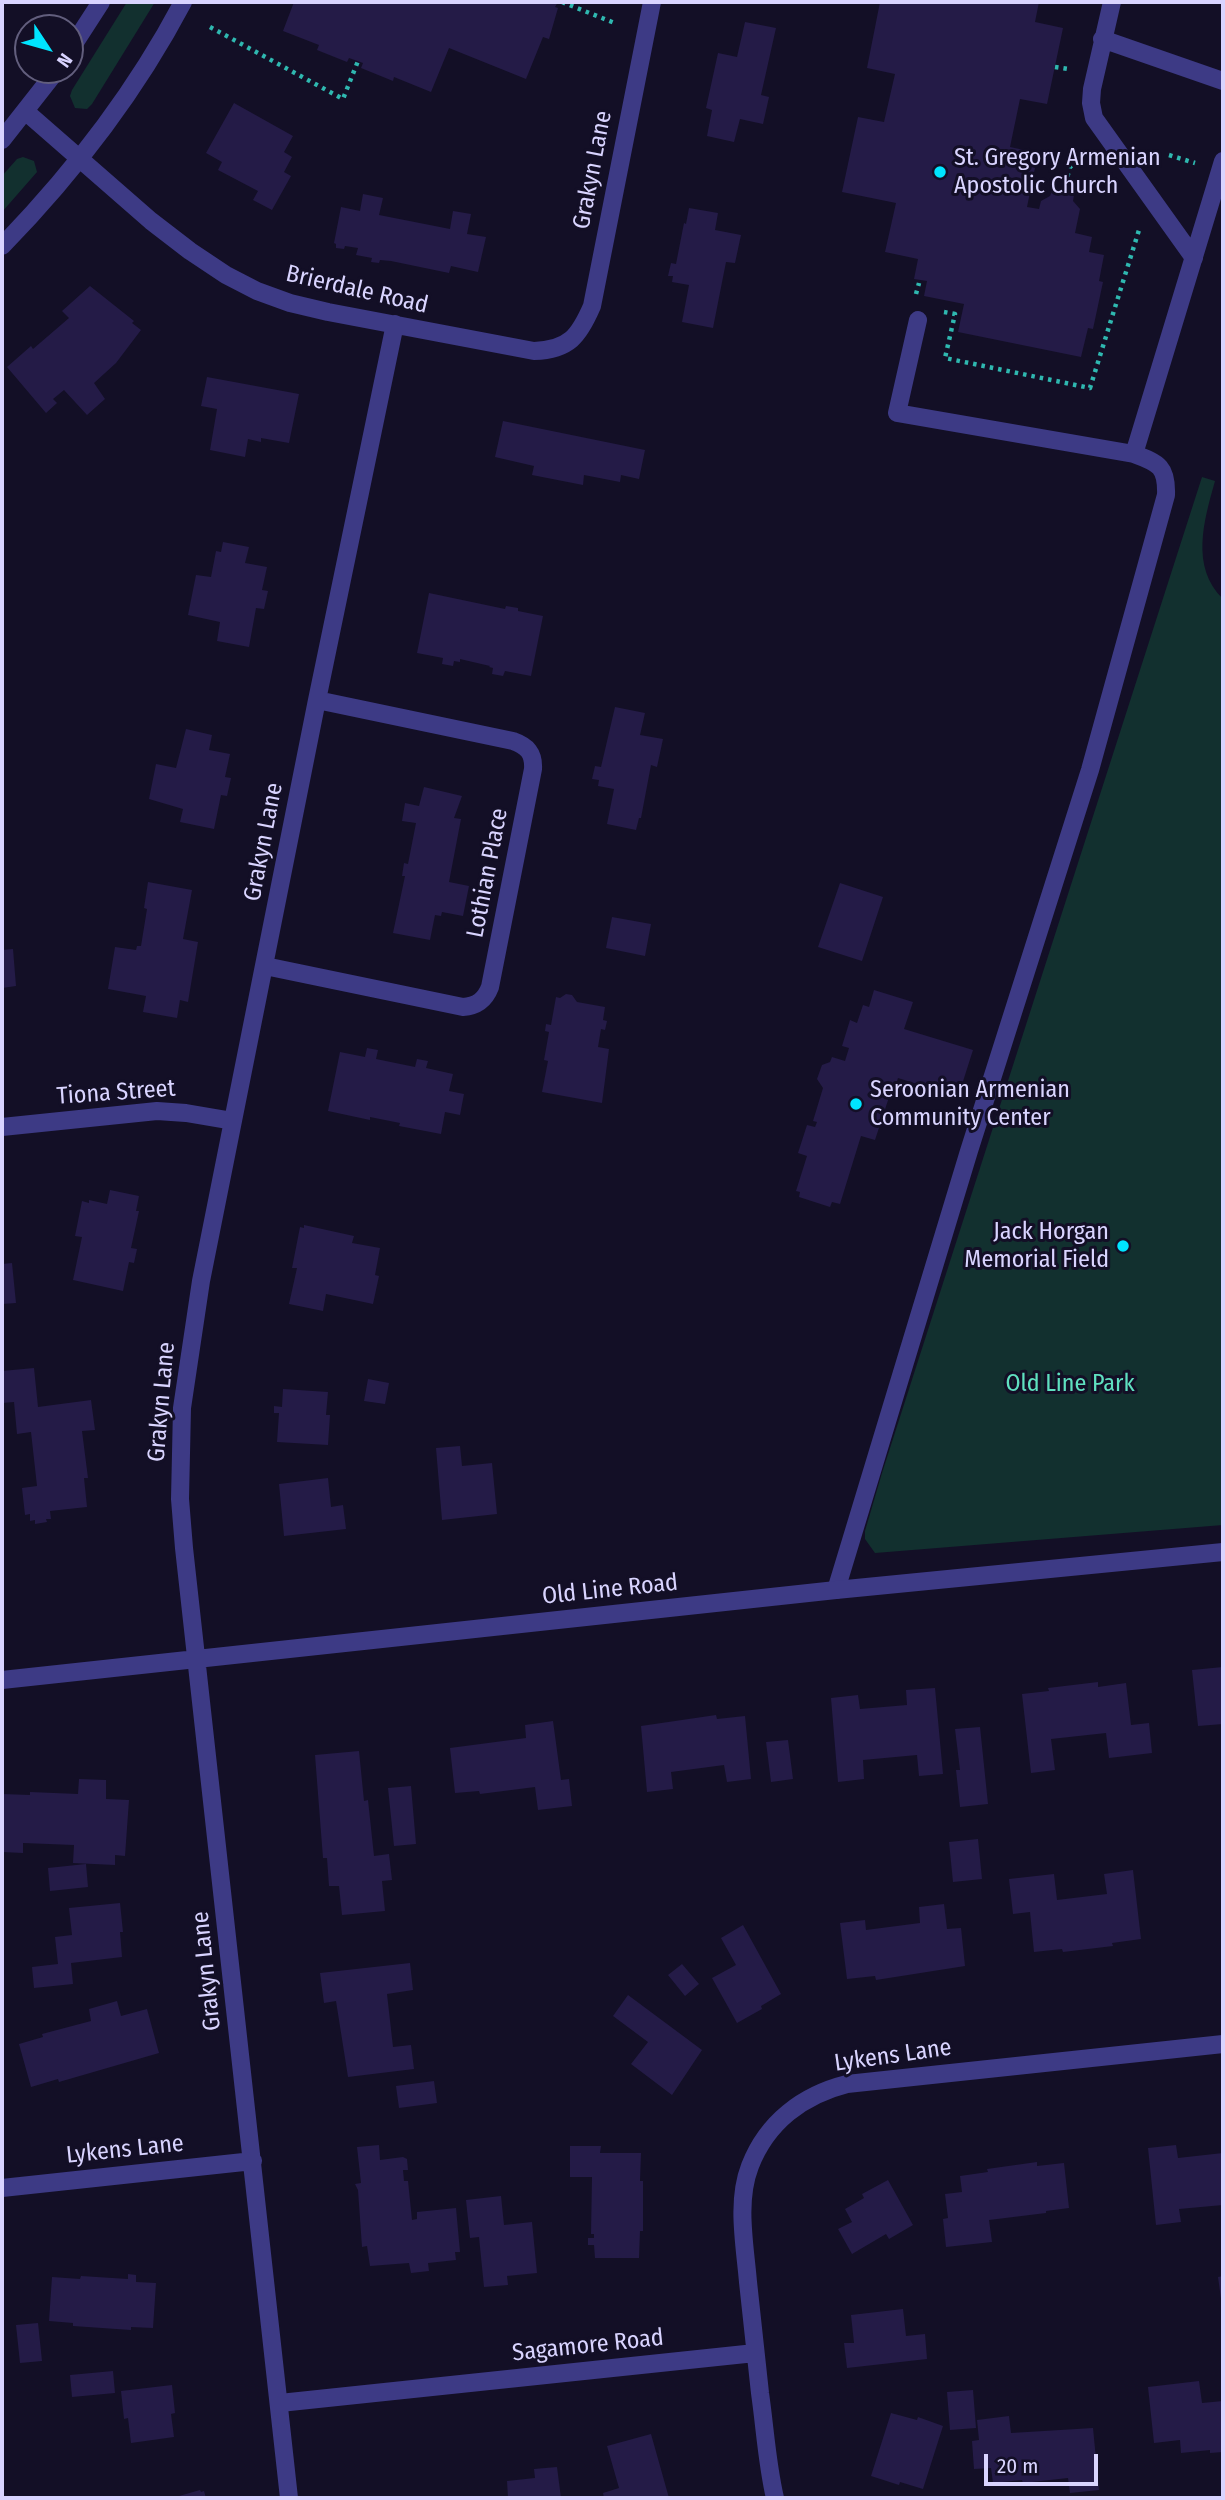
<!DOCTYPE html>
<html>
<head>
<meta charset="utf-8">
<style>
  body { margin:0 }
  #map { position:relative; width:1225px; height:2500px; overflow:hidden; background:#130f26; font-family:"Fira Sans Condensed",sans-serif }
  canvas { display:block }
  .frame { position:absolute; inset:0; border:4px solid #d9d4ff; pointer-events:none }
  .north { position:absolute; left:14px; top:14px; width:70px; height:70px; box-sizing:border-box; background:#130f26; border:2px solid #625e7d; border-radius:50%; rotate:126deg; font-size:19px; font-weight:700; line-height:28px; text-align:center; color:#d9d4ff }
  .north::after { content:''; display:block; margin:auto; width:24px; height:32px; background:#00e5ff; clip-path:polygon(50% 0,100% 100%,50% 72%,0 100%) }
  .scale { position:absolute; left:984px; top:2454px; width:114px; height:32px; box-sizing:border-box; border:4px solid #d9d4ff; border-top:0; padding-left:9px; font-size:21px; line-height:24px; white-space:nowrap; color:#d9d4ff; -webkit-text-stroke:5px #130f26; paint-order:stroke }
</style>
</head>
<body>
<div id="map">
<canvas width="1225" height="2500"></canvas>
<div class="frame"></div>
<div class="north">N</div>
<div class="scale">20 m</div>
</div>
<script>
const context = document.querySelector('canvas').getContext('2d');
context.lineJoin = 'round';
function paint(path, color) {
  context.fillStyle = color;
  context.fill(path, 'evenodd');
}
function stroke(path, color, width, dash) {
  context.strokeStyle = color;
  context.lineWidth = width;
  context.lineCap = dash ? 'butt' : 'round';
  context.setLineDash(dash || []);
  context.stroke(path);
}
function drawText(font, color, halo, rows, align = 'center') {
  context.font = font + ' "Fira Sans Condensed",sans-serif';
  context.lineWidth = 6;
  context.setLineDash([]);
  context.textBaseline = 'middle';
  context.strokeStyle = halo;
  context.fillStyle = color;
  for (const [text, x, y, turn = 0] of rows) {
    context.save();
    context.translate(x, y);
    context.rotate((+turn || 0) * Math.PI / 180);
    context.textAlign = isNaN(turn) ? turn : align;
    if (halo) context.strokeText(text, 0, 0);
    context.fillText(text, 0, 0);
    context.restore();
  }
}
paint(new Path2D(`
  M127,2H155L92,104L87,109L75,108L70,96L72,90Z
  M23,157L34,161L37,172L2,212V176L17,159Z
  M1202,477L1215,481C1204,520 1190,567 1223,599V1525L875,1553L865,1539V1531L882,1473Z`), '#12302f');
paint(new Path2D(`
  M294,2H453L457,4L458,2H558L555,7L558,8L549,39L543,37L526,79L449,48L431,92L394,77L393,81L361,68L363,63L349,58L347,62L317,50L319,45L283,31Z
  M880,2H1039L1035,22L1063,28L1047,104L1020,99L1010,147L1038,153L1027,207L1039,209L1041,201L1050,196L1052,191L1074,195L1073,201L1080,209L1075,233L1092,237L1089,252L1104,255L1099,281L1103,282L1093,329L1088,328L1081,357L958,332L964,304L924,296L927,281L914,279L918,259L885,252L896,203L842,192L858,117L884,122L895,74L867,68Z
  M745,22L776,28L761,95L769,97L763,124L740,119L734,142L707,136L712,110L706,108L718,53L737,57Z
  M234,103L293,136L284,152L292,157L284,172L291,176L272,210L253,200L258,191L218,170L222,162L206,153Z
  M363,194L383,198L379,215L450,229L453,211L471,214L467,234L486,237L478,272L451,266L449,273L391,261L380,260L379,263L371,262L372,258L356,255L358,248L345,246L344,249L336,248V244L334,243L341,207L360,211Z
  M689,208L718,213L715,230L741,235L735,263L726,262L713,328L682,322L689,285L672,282L673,276H668L671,263L676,264L684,223L686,224Z
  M90,286L134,321L132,323L141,330L116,363L94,383L105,399L87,415L64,390L53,399L57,403L46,413L7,367L31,346L33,349L69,318L62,311Z
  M207,377L299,394L289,443L261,438V442L248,439L245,457L210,450L217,409L201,406Z
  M503,421L645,450L639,479L621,475L620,482L584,475L583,485L532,475L534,466L495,457Z
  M223,542L249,547L245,563L267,567L262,590L268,591L264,609L256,608L249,647L217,641L220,622L188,615L196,575L211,577L216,551L221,552Z
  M429,593L505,609L506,606L518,608V611L543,616L531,676L505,671L503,676L492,674L493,668L489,667L490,666L460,659V662L454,661L453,666L442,664L443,658L417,653Z
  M615,707L645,713L640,735L663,739L657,767L651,765L641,818H639L636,830L607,824L614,789L598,786L599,780L592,779L595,766L601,767Z
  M186,729L212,735L209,750L230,754L225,777L231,778L227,796L221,795L214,829L180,822L183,809L149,799L156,764L176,768Z
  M424,787L462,796L454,818L461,819L449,882L469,886L463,916L442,912L441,916L435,915L430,940L393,933L405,876H402L404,863L408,864L416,823L402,821L405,803L419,806Z
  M148,882L192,890L183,939L198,942L188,1002L180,1000L177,1018L143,1012L146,996L108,989L115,947L136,950L137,946H141L147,909L144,908Z
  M840,883L883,897L862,961L818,947Z
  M612,917L651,924L645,956L606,948Z
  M13,949L16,986L2,988V950Z
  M874,990L913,1002L904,1029L973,1050L958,1097L898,1078L895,1088H892L875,1140L861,1136L840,1204L832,1202L830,1207L799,1197L800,1192L796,1191L807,1156L798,1153L807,1125L815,1127L817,1122L813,1121L823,1088L817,1079L822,1065L830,1062L832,1057L845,1061L849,1048L842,1046L850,1020L857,1023L863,1005L869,1007Z
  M566,994L572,995L577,1002L605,1007L603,1020L607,1021L605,1030L601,1029L598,1047L609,1049L602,1103L542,1092L548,1061L544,1060L549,1032L545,1031L546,1024L551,1025L556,997L560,998Z
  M367,1048L378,1050L376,1059L415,1067L417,1059L428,1061L426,1068L453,1074L449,1091L464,1094L460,1115L445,1112L441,1134L399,1126L400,1123L370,1117V1120L328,1111L340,1052L365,1057Z
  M110,1190L139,1196L136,1211H139L131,1248L137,1249L134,1263L129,1262L123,1291L73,1280L82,1237L75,1236L82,1201L89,1203V1200L107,1204Z
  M304,1225L354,1236L352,1243L380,1248L375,1275L379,1276L373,1304L326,1294L323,1311L289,1304L297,1268H292L300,1227L304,1228Z
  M12,1263L16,1303L2,1304V1264Z
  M34,1368L38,1407L91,1400L95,1430L82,1431L88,1478H84L87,1507L50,1511L51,1519H46L47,1522L35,1524V1520L30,1521V1514L25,1515L22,1488L37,1486L31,1432L17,1434L14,1402L2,1403V1371Z
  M368,1379L389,1383L385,1404L364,1401Z
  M283,1389L328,1392L326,1415H330L328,1445L277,1442L279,1413H274V1406L282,1407Z
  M460,1446L462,1466L492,1463L497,1514L442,1520L436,1448Z
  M328,1478L331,1507L343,1505L346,1529L284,1536L279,1484Z
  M1223,1667V1724L1198,1726L1192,1670Z
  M1098,1682V1687L1126,1683L1131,1725L1149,1723L1152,1753L1109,1758L1106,1733L1051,1739L1055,1770L1031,1773L1022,1694L1049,1691L1048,1688Z
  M935,1688L943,1774L919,1776L917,1755L863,1760L864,1779L838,1782L831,1698L858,1695L860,1709L907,1705L906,1690Z
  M716,1715L717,1719L745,1716L751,1779L727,1782L724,1765L671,1772L673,1789L647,1792L641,1726Z
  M553,1721L561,1780L569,1779L572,1806L538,1810L535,1787L480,1794L479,1791L455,1793L450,1748L526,1738L525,1725Z
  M980,1727L988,1804L960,1807L956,1770H960L955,1729Z
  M788,1740L793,1779L771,1782L766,1742Z
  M359,1751L364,1801L368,1800L374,1856L389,1854L392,1880L382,1881L385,1911L342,1915L339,1886H329L327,1858H323L315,1755Z
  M79,1779L106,1780V1799L129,1800L125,1856L115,1855V1865L73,1863L74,1845L23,1843V1853L2,1852V1794L30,1795V1792L78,1794Z
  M411,1786L416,1844L394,1846L388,1788Z
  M978,1839L982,1879L953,1882L949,1842Z
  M86,1864L88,1887L50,1891L48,1868Z
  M1133,1870L1141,1939L1112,1943L1113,1946L1063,1952L1062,1949L1034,1952L1030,1912L1013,1914L1009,1879L1054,1874L1057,1900L1107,1894L1104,1874Z
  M120,1903L123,1932H120L122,1957L71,1963L73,1984L34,1988L32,1967L58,1964L55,1937L72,1935L69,1908Z
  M944,1904L947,1929L961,1928L965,1966L876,1980L875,1976L847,1979L840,1923L865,1920L866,1930L920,1923L919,1907Z
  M743,1925L781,1994L761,2006L762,2009L737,2023L712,1978L736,1965L721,1938Z
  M410,1963L413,1990L387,1994L393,2047L411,2045L414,2069L348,2077L336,2001L324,2003L320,1973Z
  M682,1964L699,1984L685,1996L668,1975Z
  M628,1995L702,2050L672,2095L631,2064L648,2042L613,2016Z
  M117,2001L121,2016L147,2009L159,2053L59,2082L58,2079L31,2087L19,2044L43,2037L42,2034L91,2021L89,2009Z
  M434,2081L437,2103L399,2108L396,2086Z
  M379,2145L380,2160L403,2157L407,2159L408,2170H403L404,2181H408L412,2220L417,2219V2212L456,2208L460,2252H455L456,2260L428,2263L429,2271L411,2273L409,2263L370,2266L367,2246L362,2247L358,2190L355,2184L361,2183L357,2147Z
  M1176,2145L1178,2158L1223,2153V2205L1179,2209L1181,2222L1156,2225L1148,2148Z
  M570,2146H601L600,2153H641L640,2181H643V2231H640L639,2258H595L594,2245H588V2238H594V2234H591L592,2177H570Z
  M1037,2162V2166L1064,2163L1069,2208L1046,2211V2213L989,2220L992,2242L946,2247L943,2219L948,2218L945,2194L962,2192L960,2176L988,2172L987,2169Z
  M888,2180L913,2225L889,2239L886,2234L852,2254L838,2229L852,2222L845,2209L864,2198L862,2194Z
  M501,2196L504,2225L532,2222L537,2273L507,2276L508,2285L484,2287L479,2237L470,2238L466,2200Z
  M128,2274L136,2275V2282L156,2283L153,2328L131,2327V2330L73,2326V2323L49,2321L52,2277L80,2279L81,2276L128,2279Z
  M1223,2276V2305L1222,2306L1218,2277Z
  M903,2309L906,2336L925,2334L927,2359L847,2368L844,2343H854L851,2315Z
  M38,2323L42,2361L20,2363L16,2325Z
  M113,2371L115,2393L72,2397L70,2375Z
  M1199,2381L1202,2403L1223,2401V2452L1210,2453V2450L1181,2453L1180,2440L1154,2443L1148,2387Z
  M172,2385L175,2413L171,2414L174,2437L131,2443L128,2418L124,2419L121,2391Z
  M973,2390L976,2428L950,2430L947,2392Z
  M891,2413L917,2420L918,2417L943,2426L923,2489L900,2482L899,2485L871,2476Z
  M1009,2416L1011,2433L1093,2428L1099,2490L1070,2493L1068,2478L1023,2483L1022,2480L993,2483L991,2468L974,2469L972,2441L979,2440L977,2420Z
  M651,2434L669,2498H604L603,2493L619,2488L607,2446Z
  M557,2467L561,2498H508L507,2481L535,2478L534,2469Z
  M200,2490L201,2492L204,2491L206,2498H172Z`), '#241b47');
stroke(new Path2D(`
  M562,2L617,24
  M210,27L343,99L358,61
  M1055,67L1068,69
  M1169,155L1195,163
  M1063,193L1070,167L1086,154
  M916,294L919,283
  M944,312L955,314L945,358L1090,388L1139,230`), '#2fb8b0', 4.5, [3.5, 5]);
stroke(new Path2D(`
  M1112,2L1092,89L1091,103L1094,118L1194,258
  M1102,39L1223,81
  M918,320L897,413L1134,454L1223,161
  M836,1590L969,1151L1090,770L1166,495C1167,467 1159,463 1134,454`), '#3d3a85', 18);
stroke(new Path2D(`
  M70,50L101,2
  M25,111L151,221L190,251L226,275L257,291L290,303L328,312L534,351C569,350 579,336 592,306L652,2
  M2,140L57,70
  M2,246C73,173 135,93 183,2
  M265,966L463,1007C477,1006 485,1000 490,987L533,769C534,753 527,746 513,741L317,700
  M2,1127L157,1111L186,1113L233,1121
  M2,1680L836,1590L1223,1552
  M2,2188L253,2161
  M280,2403L755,2353
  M289,2498L184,1548L180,1499L182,1408L201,1281L317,700L395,324
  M775,2498C767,2464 765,2428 760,2393C756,2356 752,2319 748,2282C745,2245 736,2202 750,2166C767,2122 803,2095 847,2084L1223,2044`), '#3d3a85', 18);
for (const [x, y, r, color] of [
  [940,172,7,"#00e5ff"],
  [856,1104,7,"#00e5ff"],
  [1123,1246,7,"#00e5ff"]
]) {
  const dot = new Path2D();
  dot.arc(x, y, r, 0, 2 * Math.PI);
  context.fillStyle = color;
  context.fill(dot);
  stroke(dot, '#130f26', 2.5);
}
drawText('24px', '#d9d4ff', '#130f26', [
  ["St. Gregory Armenian",954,158],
  ["Apostolic Church",954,186],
  ["Seroonian Armenian",870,1090],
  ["Community Center",870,1118],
  ["Jack Horgan",1109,1232,"right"],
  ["Memorial Field",1109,1260,"right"]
], 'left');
drawText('24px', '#d9d4ff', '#130f26', [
  ["Grakyn Lane",593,170,-79],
  ["Brierdale Road",357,290,13],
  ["Grakyn Lane",264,842,-79],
  ["Lothian Place",488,873,-79],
  ["Tiona Street",116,1093,-4],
  ["Grakyn Lane",162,1402,-85],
  ["Old Line Road",610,1590,-6],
  ["Grakyn Lane",207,1971,-96],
  ["Lykens Lane",893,2056,-8],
  ["Lykens Lane",125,2150,-6],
  ["Sagamore Road",588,2346,-6]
]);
drawText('24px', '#5fe0c0', '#130f26', [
  ["Old Line Park",1070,1384]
]);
</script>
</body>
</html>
